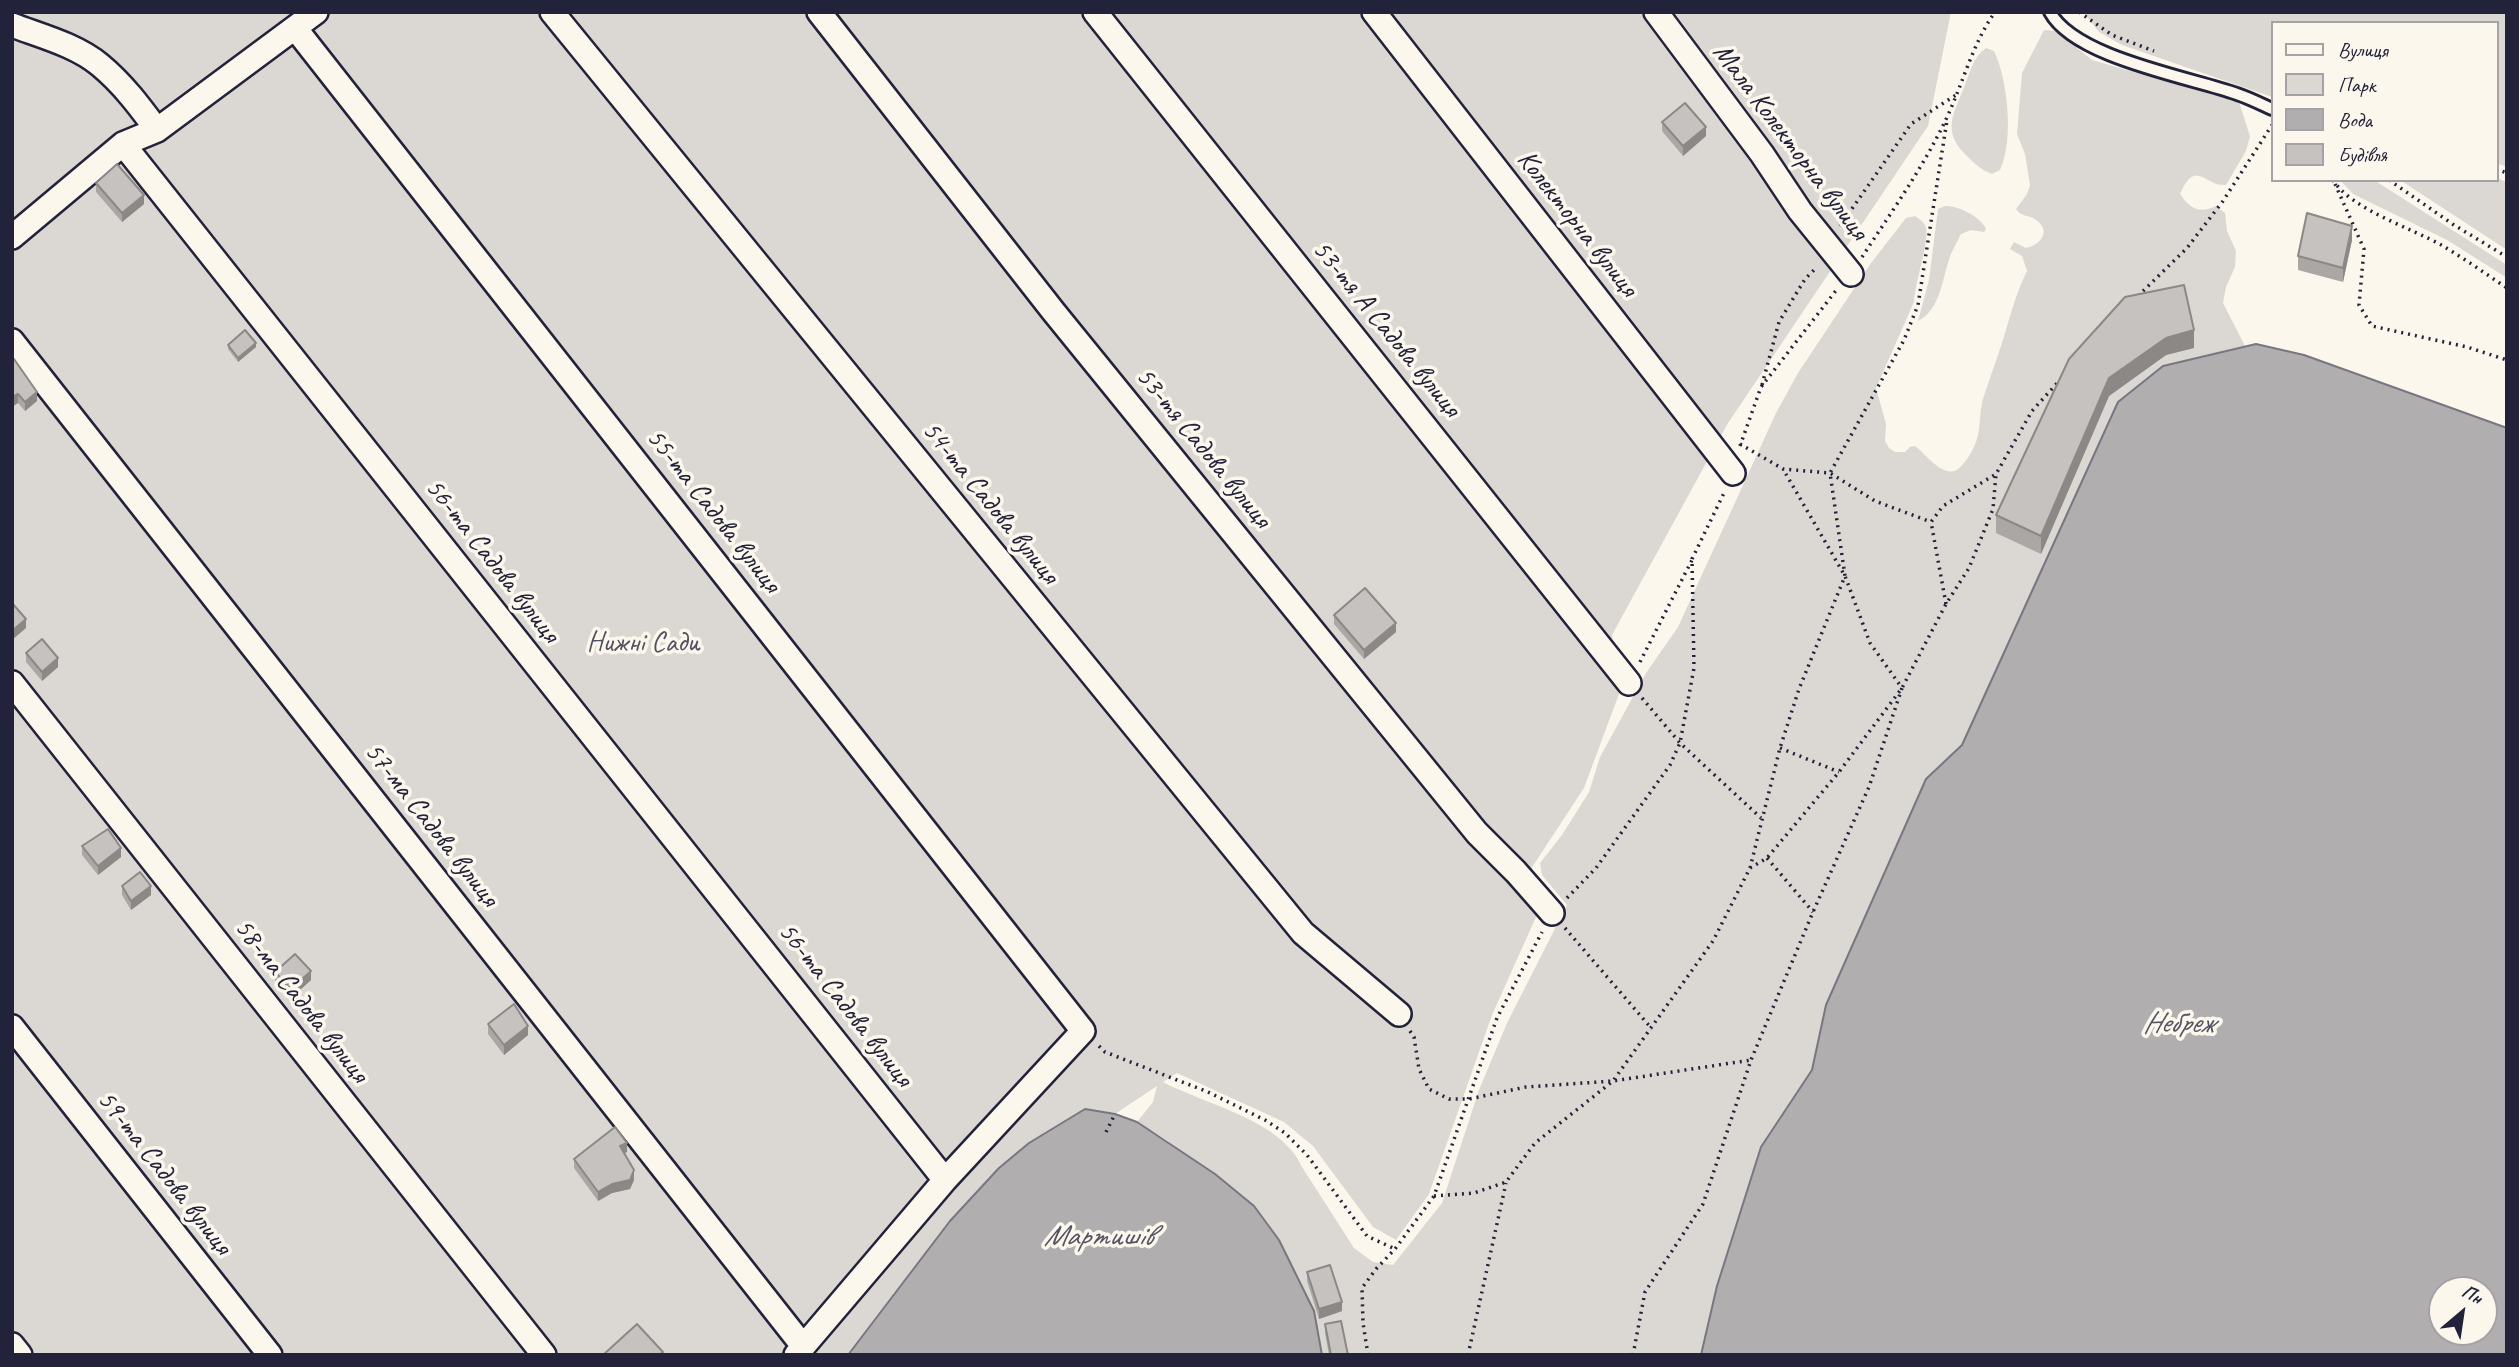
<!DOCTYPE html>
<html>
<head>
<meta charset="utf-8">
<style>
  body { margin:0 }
  #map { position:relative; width:2519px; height:1367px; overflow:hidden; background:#fbf7ec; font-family:Caveat,sans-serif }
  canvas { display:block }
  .frame { position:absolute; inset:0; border:14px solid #22223b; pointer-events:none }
  .legend { position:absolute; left:2271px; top:21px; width:228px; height:161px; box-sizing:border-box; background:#fbf7ec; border:2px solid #a4a2a5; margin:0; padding:9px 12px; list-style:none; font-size:21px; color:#22223b }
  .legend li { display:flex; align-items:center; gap:14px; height:35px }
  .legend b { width:35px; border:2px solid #a4a2a5 }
  .north { position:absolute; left:2428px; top:1276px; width:70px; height:70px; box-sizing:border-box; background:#fbf7ec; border:2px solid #a4a2a5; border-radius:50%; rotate:29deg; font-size:19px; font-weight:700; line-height:28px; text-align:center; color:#22223b }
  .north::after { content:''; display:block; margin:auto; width:24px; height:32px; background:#22223b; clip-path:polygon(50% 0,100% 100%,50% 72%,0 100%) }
</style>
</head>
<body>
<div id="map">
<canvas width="2519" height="1367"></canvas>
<div class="frame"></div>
<ul class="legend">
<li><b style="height:9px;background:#fbf7ec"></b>Вулиця</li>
<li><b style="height:19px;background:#dbd8d3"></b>Парк</li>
<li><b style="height:19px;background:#b1aeb0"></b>Вода</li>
<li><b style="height:19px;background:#c6c2c0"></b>Будівля</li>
</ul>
<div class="north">Пн</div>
</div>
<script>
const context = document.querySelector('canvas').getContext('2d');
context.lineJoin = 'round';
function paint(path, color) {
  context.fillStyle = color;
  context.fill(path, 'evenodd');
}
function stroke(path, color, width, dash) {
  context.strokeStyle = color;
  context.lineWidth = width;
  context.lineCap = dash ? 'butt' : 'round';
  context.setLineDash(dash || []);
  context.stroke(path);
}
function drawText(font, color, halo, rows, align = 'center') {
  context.font = font + ' Caveat,sans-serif';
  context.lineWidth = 7;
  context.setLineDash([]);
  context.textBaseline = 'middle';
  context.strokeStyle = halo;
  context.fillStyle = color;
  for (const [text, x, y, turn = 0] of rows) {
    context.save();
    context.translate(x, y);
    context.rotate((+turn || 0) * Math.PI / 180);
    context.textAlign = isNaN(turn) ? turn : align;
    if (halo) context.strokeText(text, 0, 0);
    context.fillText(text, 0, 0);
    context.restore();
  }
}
paint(new Path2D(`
  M12,12H1951L1928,126L1728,423L1612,635L1619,694L1584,788L1527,875L1540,908L1492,1015L1429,1194L1396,1240L1373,1227L1313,1146L1284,1122L1177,1073L1163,1082C1206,1105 1282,1120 1302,1167L1354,1248L1373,1262L1393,1265L1442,1203L1479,1090L1507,1023L1567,905L1542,875L1540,863L1562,835L1589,792L1600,757L1646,673L1678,627L1776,413L1798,373L1871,263L1906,218L1915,216C1919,219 1925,222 1926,228C1929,243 1915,283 1914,302L1876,388L1886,424L1885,441L1889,448L1895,452H1905L1910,447L1915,446C1924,452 1940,475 1954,471C1963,469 1973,450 1976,442C1981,428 1979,413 1983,399C1989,380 1996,361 2002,343C2010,318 2015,295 2027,271L2022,256L2010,249L2014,242L2026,248C2040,245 2052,231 2036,220C2029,214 2022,218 2016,209L2027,194L2030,185L2025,154L2017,134L2022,73L2044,30L2056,31L2092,60L2239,102L2250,136L2246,151L2226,185C2205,187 2196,157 2180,194C2190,209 2200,214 2216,206L2225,213L2227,231L2236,251L2235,267L2226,287L2223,303L2245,346L2163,366L2034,589L1962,745L1926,779L1826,1005L1812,1070L1761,1147L1717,1286L1701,1355H1322L1314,1311L1279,1240L1254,1206L1165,1139L1137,1122L1153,1102L1157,1086L1115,1114L1084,1109L1029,1143L999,1168L950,1221L848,1355H12Z
  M2083,12H2507V167L2496,163V23H2272V97L2122,45L2099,32Z
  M1986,48L1994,51C2008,80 2014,141 2000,170L1992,174C1981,170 1974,163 1966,155C1941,131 1954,113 1965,85C1970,72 1973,57 1986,48Z
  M2496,178L2507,182V250L2400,180H2496Z
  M2340,180H2374L2507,265V278L2447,240L2353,194Z
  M1945,206C1959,206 1980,216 1986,229L1984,232L1971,230L1961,234C1958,240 1954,247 1951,254C1942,276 1942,309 1918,321L1929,280L1938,209Z`), '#dbd8d3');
const water = new Path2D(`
  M2256,344L2304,355L2507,428V1355H1701L1717,1286L1761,1147L1812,1070L1826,1005L1926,779L1962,745L2118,402L2163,366ZM2442,1290H2484V1332H2442Z
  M1085,1109L1115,1114L1137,1122L1215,1174L1254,1206L1279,1240L1314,1311L1322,1355H848L950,1221L999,1168L1029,1143Z`);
paint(water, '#b1aeb0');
stroke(water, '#787681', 2);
const lane = new Path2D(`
  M2050,12C2075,58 2189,77 2237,94C2249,98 2261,104 2272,109`);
const street = new Path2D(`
  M552,12L1303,933L1399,1014
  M819,12L1053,311L1477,833L1516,872L1552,913
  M1095,12L1629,683
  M1374,12L1733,473
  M1656,12L1762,154L1800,211L1851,274
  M12,25C41,36 76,45 100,65C123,84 140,107 157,130
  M295,28L1083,1031L945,1180L796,1355
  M123,144L945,1180
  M12,237L123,144L157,130L316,12
  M12,341L803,1346
  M12,683L544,1355
  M12,1027L270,1355
  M12,1345L20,1355`);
stroke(lane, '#22223b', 16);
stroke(street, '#22223b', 28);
stroke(new Path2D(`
  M2079,12L2112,35L2154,51
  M2496,169L2507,173
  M2333,180C2352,210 2412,228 2443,246C2465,259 2486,274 2507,288
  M2389,180L2454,225L2507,257
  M2335,184L2364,249L2359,305L2372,326L2467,347L2507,360
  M1840,226L1911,124L1956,95
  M1862,257C1892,211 1925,165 1948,115C1964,80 1973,43 1995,12
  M2138,296L2187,248L2223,201L2272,125
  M1762,385L1779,322L1805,279L1817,267
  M1740,444L1783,469L1830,473L1875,501L1931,522
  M1740,446L1761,387L1838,288
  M1946,604L1931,522L1943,506L1996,474
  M1640,662L1692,560
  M1642,698L1680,743L1761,818
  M1780,748L1839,772
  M1767,858L1813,912
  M1750,868L1767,858L1839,772L1902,688L1946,604L1969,568L1993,509L1996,474L2032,411L2059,381
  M1567,898L1596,868L1670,765L1680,743L1694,668L1692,559L1724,493
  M1565,928L1652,1029
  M1410,1031L1414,1037L1419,1069L1429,1089L1449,1099H1469L1526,1087L1613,1081L1751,1060
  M1099,1046L1105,1052L1208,1092L1265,1120L1285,1133L1307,1155L1367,1236L1395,1249
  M1106,1132L1115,1114
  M1434,1196L1474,1193L1506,1182L1535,1143L1613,1081L1713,941L1750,868L1780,748L1799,689L1845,576L1830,473L1904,340L1918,305L1947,120
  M1368,1355L1363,1323L1362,1288L1376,1269L1395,1249L1434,1196L1497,1018L1542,932
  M1468,1355L1506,1183
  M1633,1355L1645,1292L1703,1204L1751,1060L1813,912L1869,787L1902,688L1870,643L1845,576L1783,469`), '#22223b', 3.5, [2, 5]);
stroke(lane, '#fbf7ec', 10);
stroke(street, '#fbf7ec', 23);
paint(new Path2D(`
  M1662,122L1706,136L1683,156L1662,131Z
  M96,183L144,204L122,222L96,192Z
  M2352,240L2343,282L2298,270V256Z
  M228,345L256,347L238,362L228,349Z
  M2194,348L2166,355L2109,396L2041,554L1996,533V515L2069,359Z
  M12,360L37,401L25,411L18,403Z
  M1334,615L1396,632L1364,659L1334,624Z
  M26,653L58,667L42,681L26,662Z
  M82,846L121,857L98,875L82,855Z
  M122,886L151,895L131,910L122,895Z
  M275,972L311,980L291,998L275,981Z
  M488,1024L528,1035L504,1055L488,1034Z
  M627,1152L624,1154L634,1180L630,1189L612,1193L598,1201L574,1168V1159Z
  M1307,1272L1342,1311L1319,1319L1307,1281Z
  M1325,1324L1348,1355H1329L1325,1333Z`), '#aaa7a5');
paint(new Path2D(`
  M1706,127V136L1683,156V146Z
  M144,195V204L122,222V213Z
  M2352,226V240L2343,282V268Z
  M2194,330V348L2166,355L2109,396L2041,554V536L2109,378L2166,338Z
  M256,343V347L238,362V358Z
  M37,392V401L25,411V402Z
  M18,394V403L12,407V397Z
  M26,619V628L12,640V631Z
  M1396,623V632L1364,659V650Z
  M58,658V667L42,681V672Z
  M121,848V857L98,875V866Z
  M151,886V895L131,910V901Z
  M311,971V980L291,998V989Z
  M528,1026V1035L504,1055V1045Z
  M627,1143V1152L620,1155V1146Z
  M634,1170V1180L630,1189L612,1193L598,1201V1192Z
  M1342,1302V1311L1319,1319V1309Z`), '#8b8886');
const building = new Path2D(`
  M1685,103L1706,127L1683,146L1662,122Z
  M117,164L144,195L122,213L96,183Z
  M2307,213L2352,226L2343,268L2298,256Z
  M2184,285L2194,330L2166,338L2109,378L2041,536L1996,515L2069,359L2125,297Z
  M245,330L256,343L238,358L228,345Z
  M14,359L37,392L25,402L18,394L12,397V360Z
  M1365,588L1396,623L1364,650L1334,615Z
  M12,603L26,619L12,631Z
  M42,639L58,658L42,672L26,653Z
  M108,829L121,848L98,866L82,846Z
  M140,872L151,886L131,901L122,886Z
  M295,954L311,971L291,989L275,972Z
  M514,1004L528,1026L504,1045L488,1024Z
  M615,1127L627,1143L620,1146L634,1170L630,1180L612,1184L598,1192L574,1159Z
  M1330,1265L1342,1302L1319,1309L1307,1272Z
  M1341,1321L1348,1355H1331L1325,1324Z
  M637,1324L663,1352L660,1355H603Z`);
paint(building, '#c6c2c0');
stroke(building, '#8b8886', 2);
drawText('28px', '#22223b', '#fbf7ec', [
  ["Мала Колекторна вулиця",1790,142,53],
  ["Колекторна вулиця",1577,224,52],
  ["53-тя А Садова вулиця",1386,329,51],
  ["53-тя Садова вулиця",1203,448,51],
  ["54-та Садова вулиця",990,503,51],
  ["55-та Садова вулиця",713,511,52],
  ["56-та Садова вулиця",492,561,52],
  ["57-ма Садова вулиця",431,825,52],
  ["58-ма Садова вулиця",301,1001,52],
  ["56-та Садова вулиця",845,1005,52],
  ["59-та Садова вулиця",164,1173,52]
]);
drawText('28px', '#505061', '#fbf7ec', [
  ["Нижні Сади",643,644]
]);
drawText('italic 30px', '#545364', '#fbf7ec', [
  ["Небреж",2178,1024],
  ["Мартишів",1098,1237]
]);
</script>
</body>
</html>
